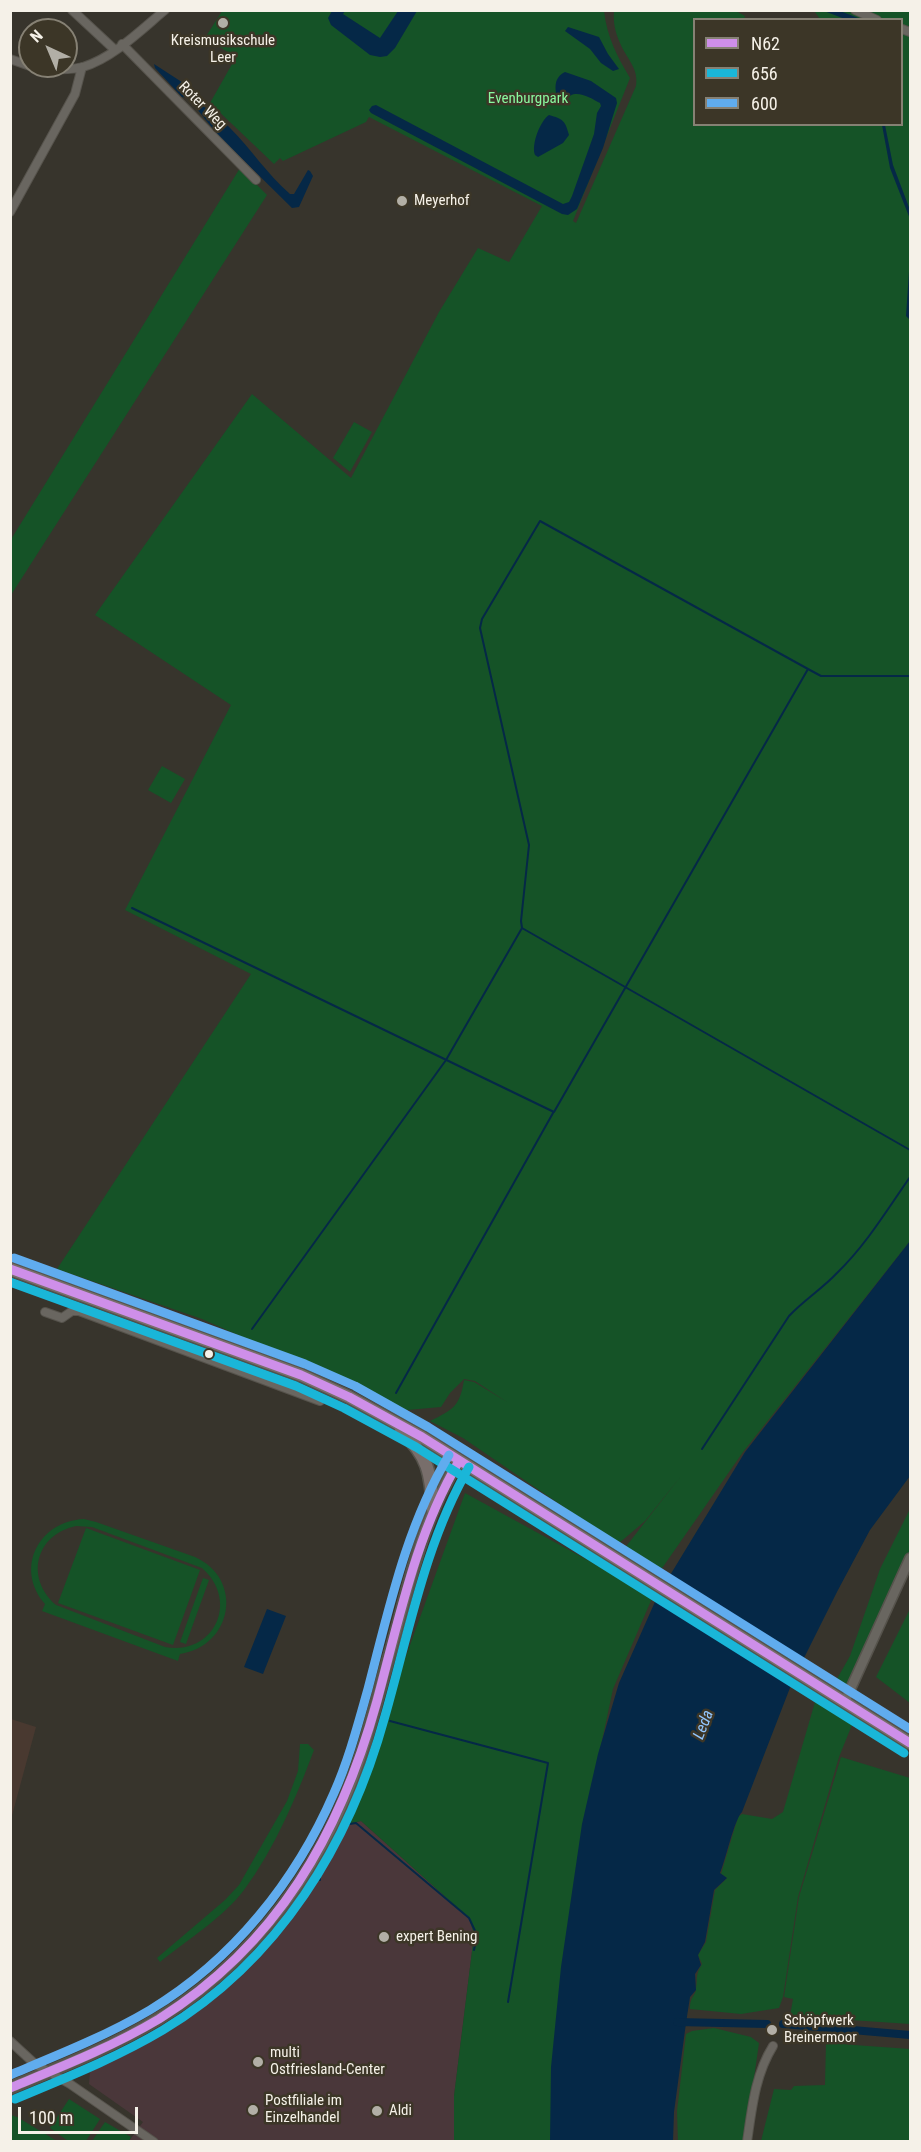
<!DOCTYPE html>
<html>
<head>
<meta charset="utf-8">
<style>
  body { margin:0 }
  #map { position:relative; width:921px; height:2152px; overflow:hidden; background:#37342c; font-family:"Roboto Condensed",sans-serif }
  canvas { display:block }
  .frame { position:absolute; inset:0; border:12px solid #f5f1e8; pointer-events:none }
  .legend { position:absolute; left:693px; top:18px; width:210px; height:108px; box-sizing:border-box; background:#3c3627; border:2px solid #868174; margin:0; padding:8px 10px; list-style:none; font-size:18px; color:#f5f1e8 }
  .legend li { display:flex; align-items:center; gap:12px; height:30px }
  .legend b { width:30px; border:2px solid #868174 }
  .north { position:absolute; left:18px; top:18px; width:60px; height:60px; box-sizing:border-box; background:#3c3627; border:2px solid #868174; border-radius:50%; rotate:316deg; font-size:16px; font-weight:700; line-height:24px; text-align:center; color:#f5f1e8 }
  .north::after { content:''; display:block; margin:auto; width:21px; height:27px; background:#b2afa6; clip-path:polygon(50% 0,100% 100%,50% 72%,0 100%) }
  .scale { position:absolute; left:18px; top:2107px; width:120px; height:27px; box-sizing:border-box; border:3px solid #f5f1e8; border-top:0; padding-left:8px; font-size:18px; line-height:21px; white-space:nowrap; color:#f5f1e8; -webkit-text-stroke:4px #3c3627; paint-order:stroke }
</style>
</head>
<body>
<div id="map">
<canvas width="921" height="2152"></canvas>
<div class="frame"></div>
<ul class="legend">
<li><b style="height:8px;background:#ce8fe9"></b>N62</li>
<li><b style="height:8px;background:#1ab6d8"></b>656</li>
<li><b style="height:8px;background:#60acee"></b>600</li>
</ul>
<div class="north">N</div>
<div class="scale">100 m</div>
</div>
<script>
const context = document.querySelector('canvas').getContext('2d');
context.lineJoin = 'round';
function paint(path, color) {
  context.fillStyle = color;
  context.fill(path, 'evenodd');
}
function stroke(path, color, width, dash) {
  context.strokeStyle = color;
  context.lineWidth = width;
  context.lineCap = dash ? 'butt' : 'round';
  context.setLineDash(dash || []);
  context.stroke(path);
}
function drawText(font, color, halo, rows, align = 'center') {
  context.font = font + ' "Roboto Condensed",sans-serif';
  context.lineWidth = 5;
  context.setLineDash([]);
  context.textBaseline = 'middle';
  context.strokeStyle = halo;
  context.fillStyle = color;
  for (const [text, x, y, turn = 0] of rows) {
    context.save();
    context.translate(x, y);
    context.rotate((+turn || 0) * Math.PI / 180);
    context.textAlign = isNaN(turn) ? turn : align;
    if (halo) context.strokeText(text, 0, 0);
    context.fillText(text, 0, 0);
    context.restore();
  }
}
paint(new Path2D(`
  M361,1821L469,1918L476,1940L473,1943L454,2096V2141H129L143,2122L89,2084L90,2072L102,2062L186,2010L235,1973L303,1893L345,1825Z`), '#4a373a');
paint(new Path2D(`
  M11,1719L36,1727L11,1819L10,1719Z`), '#493930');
paint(new Path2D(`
  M734,10L745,16L744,19L694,20V124H902V20L820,19L815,12L811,11H910V1241L743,1452L658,1574L624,1549L681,1476L645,1521L618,1544L463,1438L430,1421C453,1410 460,1406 464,1380L474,1382L507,1402L475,1381L464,1379L450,1393L441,1407L407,1410L202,1319L57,1269L251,974L125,910L231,705L95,615L252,394L351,478L439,312L478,248L509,262L542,206L369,117L366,122L283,161L280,158L274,164L210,103L236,57L205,38L222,11H604C607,37 617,56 630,78L573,221L576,223L636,86C639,68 626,58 620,43C615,32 613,22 614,11Z
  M240,168L267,195L11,595L10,541Z
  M354,422L372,432L350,472L333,458Z
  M162,766L185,779L171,803L148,790Z
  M465,1493L653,1596L613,1689L589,1801L555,2141H454V2096L473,1943L476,1940L469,1918L361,1821L345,1825Z
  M910,1509V1550L847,1684L840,1687L834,1684L850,1656L880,1569Z
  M84,1519L96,1522L195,1557C244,1579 233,1646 180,1654L178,1661L42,1611L45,1604C14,1568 39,1521 84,1519ZM76,1526L92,1527L202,1568C240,1601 214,1656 165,1647L56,1605C25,1578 35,1535 76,1526Z
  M86,1528L200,1570L173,1645L58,1603Z
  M203,1578L209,1580L186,1644L180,1642Z
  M910,1609V1703L876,1677Z
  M815,1702L854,1720L839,1757L798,1897L783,1997L779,2008L741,2014L690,2009C690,1996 695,1997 696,1989C698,1977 695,1976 702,1964L698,1955L706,1942L715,1890L727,1878L721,1874L738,1817L742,1814L772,1819L783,1812Z
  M300,1744H308L314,1750C296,1798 275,1848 244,1890C224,1917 187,1940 160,1962L157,1958L225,1900L239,1885L287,1801L298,1771Z
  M841,1757L910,1778V2024L790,2016L793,1999L784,1997L799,1897Z
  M714,2028L751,2037L759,2043L745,2141L678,2142L677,2111L686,2034L692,2031Z
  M826,2043L910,2049V2141H761L774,2089L791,2090L794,2086L825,2085Z
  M69,2099L100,2119L86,2141H68L50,2128Z
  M11,2115L17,2117L57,2141H11Z
  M105,2122L131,2137L129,2141H92Z`), '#155327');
paint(new Path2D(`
  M332,11H345L343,14L380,38L398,11H417L395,48L387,56L380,57L370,55L331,25L328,18Z
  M824,11H840L861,19H845Z
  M568,27L599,37L608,54L619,69L613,71L601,63L590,49L565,31Z
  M154,64L191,88L190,95C202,107 218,115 230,128C251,149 267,174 290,194H294L308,170L310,171L313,176L299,207L292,208L218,135L188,98L182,97L155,68Z
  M565,72L591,81L616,98L617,103L603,148L577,209L568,215L562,214L371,113L369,110L372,106L376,105L563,204L569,202L572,196L594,134L597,113L601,106L600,103C593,99 583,93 575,94C571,94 566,99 561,101L558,99C554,89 554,77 565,72Z
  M549,115C563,119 565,120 569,135L563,143L538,157L535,155C531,145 540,121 549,115Z
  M882,125H885L893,165L910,210V219L890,168Z
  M910,257V320L906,316Z
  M910,1241V1476L870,1530L838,1590L793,1680L742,1812C734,1820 726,1859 720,1873L727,1878L714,1890L705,1942L698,1955L701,1965L695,1974L696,1990L690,1997L686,2023L674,2112L673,2141L550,2142L551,2067L561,1967L582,1824L598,1754L619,1683L658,1595L745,1452Z
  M267,1609L286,1616L263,1674L244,1667Z`), '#052847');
paint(new Path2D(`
  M664,1579L803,1666L797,1679L656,1592Z`), '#37342c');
stroke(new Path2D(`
  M132,908L554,1112L808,669L821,676H910
  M522,928L910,1150
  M252,1329L446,1060L522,928L521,921L529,845L480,628L482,619L540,521L808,669
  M396,1393L553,1113
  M702,1449L789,1316C804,1300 822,1289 837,1273C866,1245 887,1210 910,1177
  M390,1721L548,1763L508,2002
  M320,1880L319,1868L343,1825L356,1823L469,1918L477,1935L474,1950`), '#052847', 2);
stroke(new Path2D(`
  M677,2022L767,2024
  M783,2024L910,2035`), '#052847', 8);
const minor = new Path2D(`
  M72,10L115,50
  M855,10L877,20
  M902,29L910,32
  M122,44L256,180
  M10,59L30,66
  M30,66C46,69 67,71 83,67C113,58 141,30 165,10
  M10,212L75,94L82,67
  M45,1312L62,1318L72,1311H79L320,1401
  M10,2041L35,2064L70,2084L154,2142
  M747,2142C752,2108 755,2075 773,2046`);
const tertiary = new Path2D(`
  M845,1701L910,1558`);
const secondary = new Path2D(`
  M10,2088C60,2067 112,2047 158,2019C242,1969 307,1887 345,1798C364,1754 375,1706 388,1660C408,1593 420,1520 459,1461`);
const primary = new Path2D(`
  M10,1269L301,1375L349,1397L422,1437L910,1743
  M401,1430C429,1458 430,1471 433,1509`);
stroke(minor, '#56534c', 10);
stroke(tertiary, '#56534c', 12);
stroke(secondary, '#56534c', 14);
stroke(primary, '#56534c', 15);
stroke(minor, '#696660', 8);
stroke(tertiary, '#696660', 9);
stroke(secondary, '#696660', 10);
stroke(primary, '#786e6b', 12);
stroke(new Path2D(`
  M10,1269L301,1375L349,1397L422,1437L910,1743
  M10,2088C61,2067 112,2047 159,2019C278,1944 340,1834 377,1701C399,1619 416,1534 459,1461`), '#ce8fe9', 9);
stroke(new Path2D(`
  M10,1282L296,1386L344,1408L416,1447L904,1753
  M15,2099C65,2078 116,2058 163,2030C279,1960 350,1844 385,1716C409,1632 425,1543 469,1467`), '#1ab6d8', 9);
stroke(new Path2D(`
  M14,1258L305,1364L355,1386L428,1427L910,1729
  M10,2075C58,2055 106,2036 150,2010C233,1960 296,1881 334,1793C349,1759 358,1724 368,1689C389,1609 406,1527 449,1455`), '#60acee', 9);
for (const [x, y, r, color] of [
  [223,23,6,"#b2afa6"],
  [402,201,6,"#b2afa6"],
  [209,1354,5,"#f5f1e8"],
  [384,1937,6,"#b2afa6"],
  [772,2030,6,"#b2afa6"],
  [258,2062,6,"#b2afa6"],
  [253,2110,6,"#b2afa6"],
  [377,2111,6,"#b2afa6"]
]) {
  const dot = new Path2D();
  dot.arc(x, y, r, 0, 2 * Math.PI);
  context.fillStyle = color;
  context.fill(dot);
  stroke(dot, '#3c3627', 2);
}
drawText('15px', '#f5f1e8', '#3c3627', [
  ["Kreismusikschule",223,41,"center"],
  ["Leer",223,58,"center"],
  ["Meyerhof",414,201],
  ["expert Bening",396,1937],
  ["Schöpfwerk",784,2021],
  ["Breinermoor",784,2038],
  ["multi",270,2053],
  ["Ostfriesland-Center",270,2070],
  ["Postfiliale im",265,2101],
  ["Einzelhandel",265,2118],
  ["Aldi",389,2111]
], 'left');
drawText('15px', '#8af99f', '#3c3627', [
  ["Evenburgpark",528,99]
]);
drawText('15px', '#f5f1e8', '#3c3627', [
  ["Roter Weg",202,106,45]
]);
drawText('italic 16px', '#92c6fe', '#3c3627', [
  ["Leda",704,1725,-69]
]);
</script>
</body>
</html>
